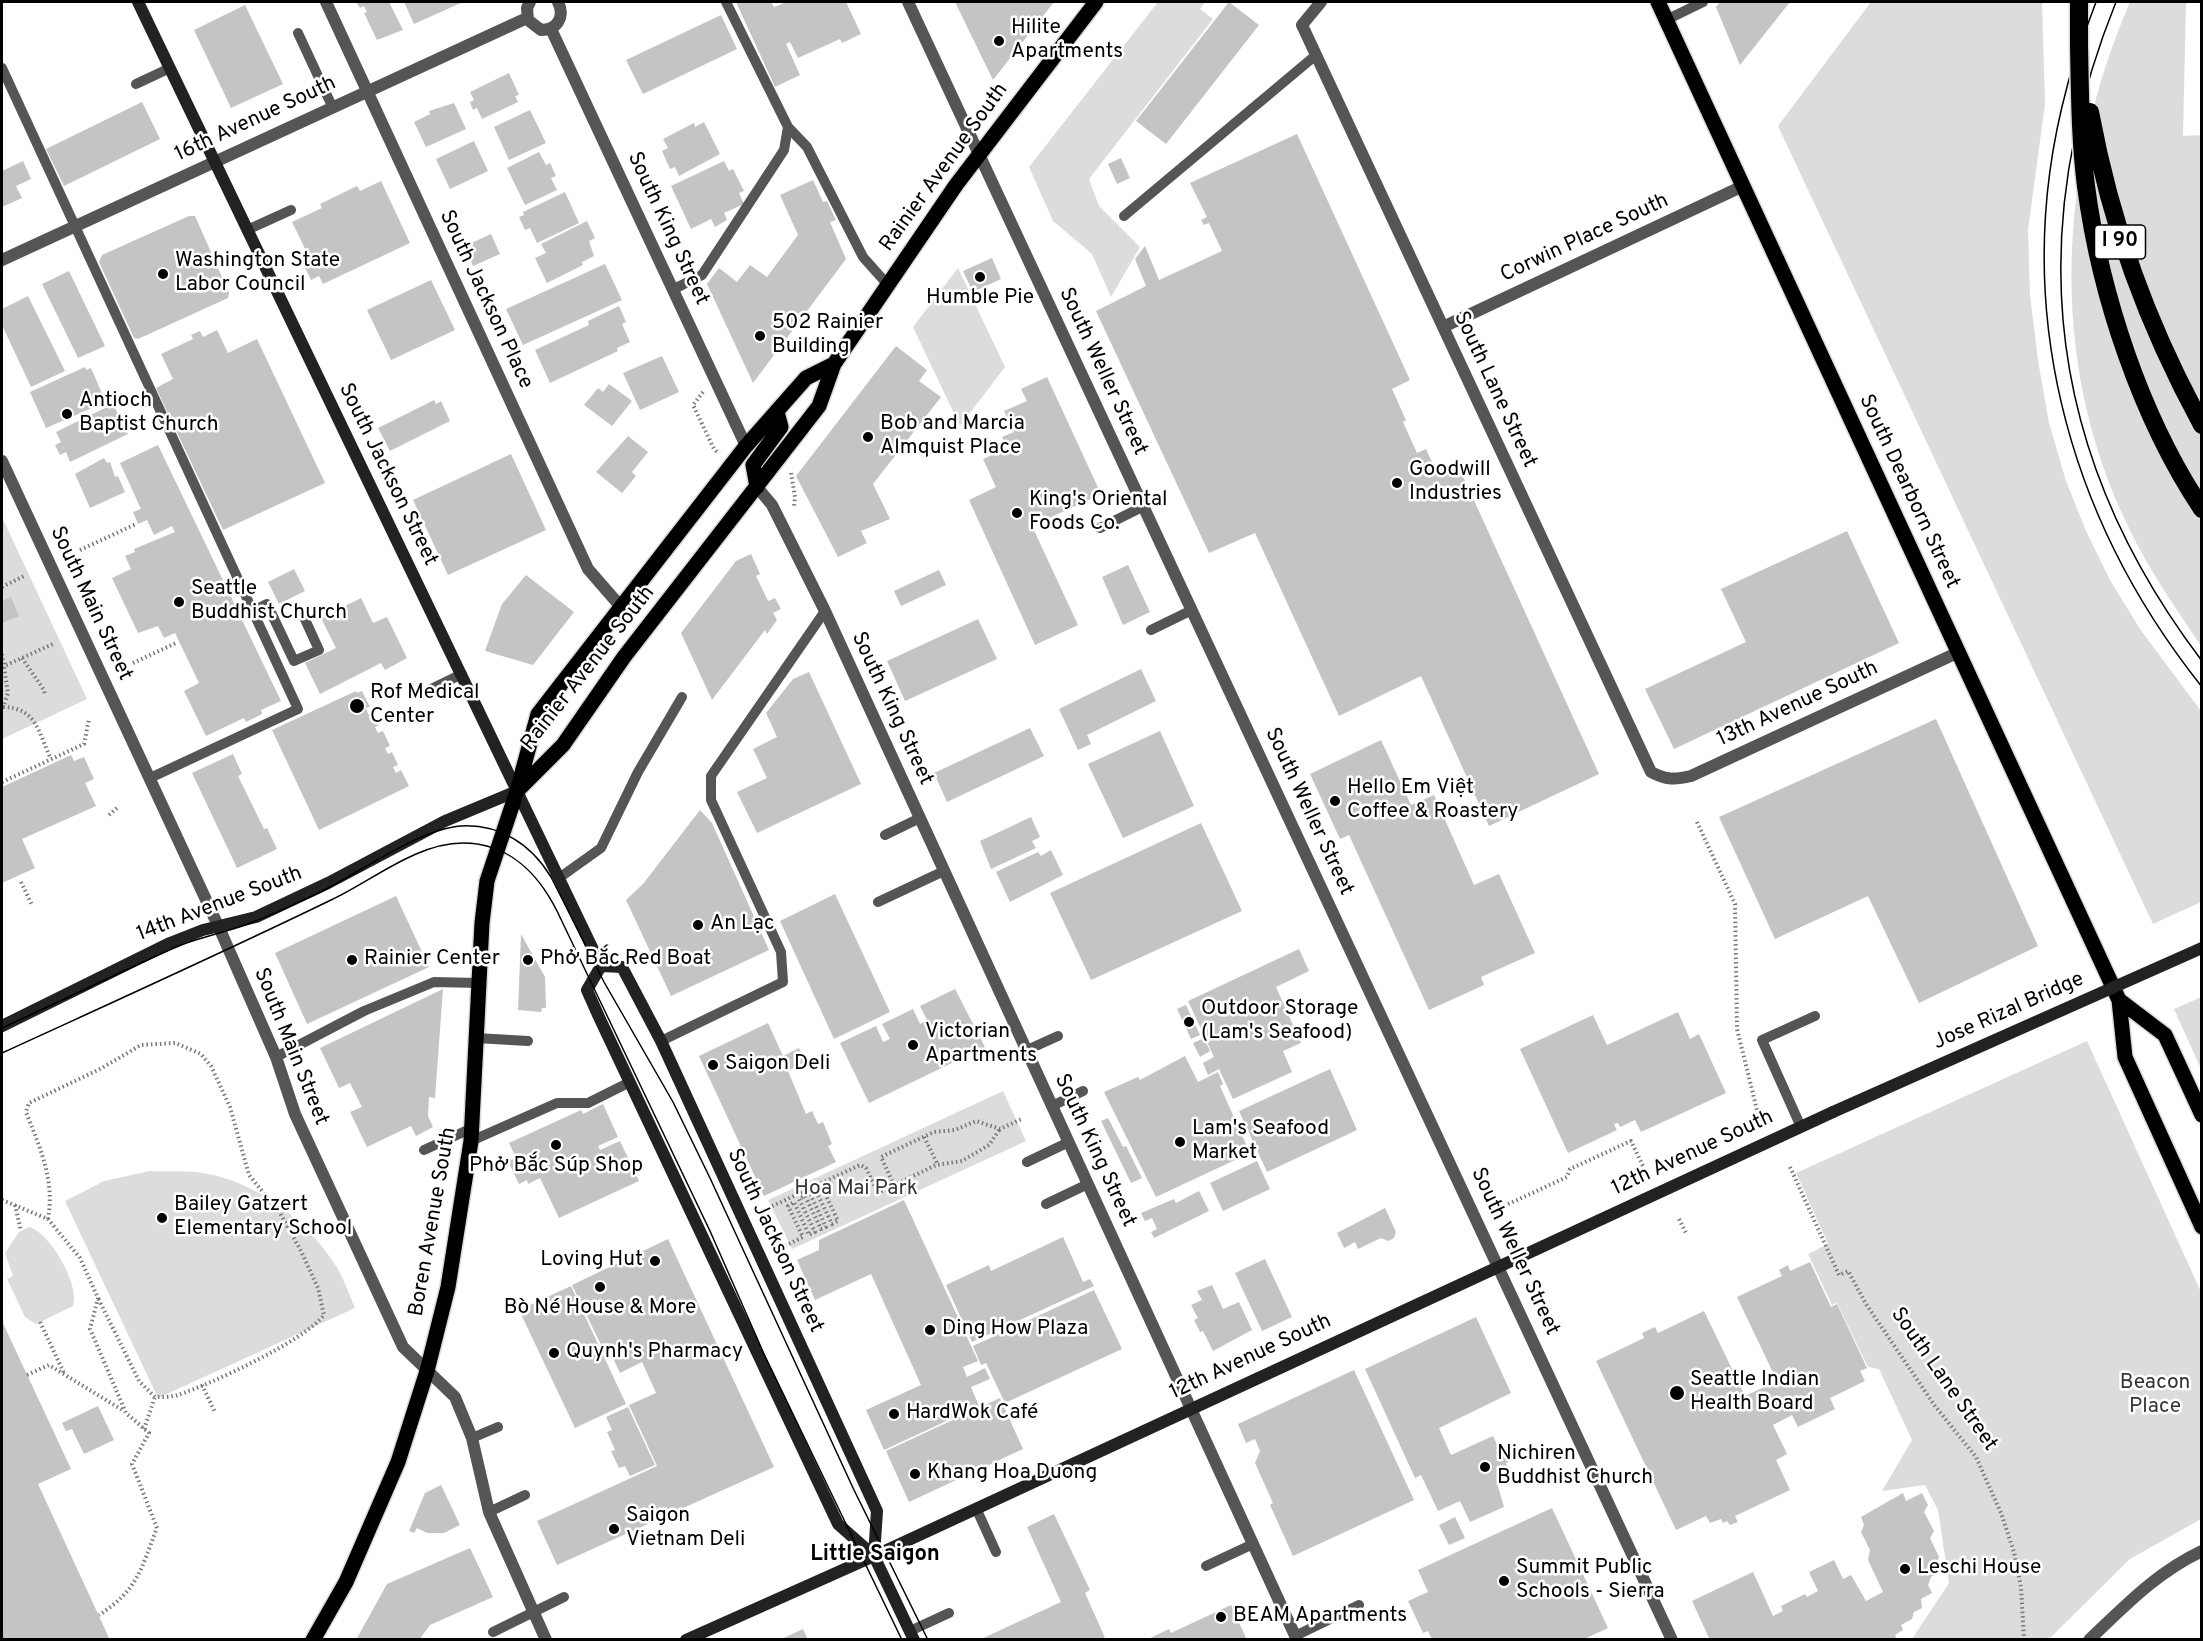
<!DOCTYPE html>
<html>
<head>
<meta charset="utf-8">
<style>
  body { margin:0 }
  #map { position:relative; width:2203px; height:1641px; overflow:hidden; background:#fff; font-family:Overpass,sans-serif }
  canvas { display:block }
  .frame { position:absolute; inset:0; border:3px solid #000; pointer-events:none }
</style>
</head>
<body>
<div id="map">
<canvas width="2203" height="1641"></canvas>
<div class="frame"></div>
</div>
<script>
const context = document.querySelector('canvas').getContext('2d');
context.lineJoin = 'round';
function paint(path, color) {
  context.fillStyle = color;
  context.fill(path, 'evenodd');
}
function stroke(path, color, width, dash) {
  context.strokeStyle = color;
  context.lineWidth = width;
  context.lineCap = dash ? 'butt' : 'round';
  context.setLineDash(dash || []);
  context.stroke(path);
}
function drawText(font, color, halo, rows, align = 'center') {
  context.font = font + ' Overpass,sans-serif';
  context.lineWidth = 5;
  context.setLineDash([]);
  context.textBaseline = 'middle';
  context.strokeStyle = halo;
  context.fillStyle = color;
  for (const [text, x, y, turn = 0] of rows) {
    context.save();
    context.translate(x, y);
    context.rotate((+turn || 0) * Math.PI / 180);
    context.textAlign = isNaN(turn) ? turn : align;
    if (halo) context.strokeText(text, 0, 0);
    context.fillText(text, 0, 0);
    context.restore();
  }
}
paint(new Path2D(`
  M1158,2H1205L1200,9L1213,19L1089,179L1099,206L1140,247L1111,297L1092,254L1053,221L1029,167Z
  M1871,2H2042L2045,104L2028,230L2030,295L2038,360L2049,423L2066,481L2086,531L2110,580L2140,629L2201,711V902L2153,924L1778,126Z
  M2130,2H2186L2183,136L2202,135L2201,646C2175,607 2148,569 2128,526C2047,359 2058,169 2130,2Z
  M958,268L1005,367L960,426L913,327Z
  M2,517L87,699L2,739Z
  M2201,997V1069L2174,1009Z
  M2087,1041L2201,1292V1519L2130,1559L2049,1639H1912L1949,1583L1938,1510L1925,1485L1882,1491L1912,1440L1879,1369L1868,1367L1837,1303L1832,1305L1808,1254L1828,1244L1796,1173Z
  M1003,1091L1026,1141L792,1249L768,1200Z
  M150,1171C165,1172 181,1171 196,1172C254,1179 306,1219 336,1266C344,1279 349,1294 355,1308L158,1398L65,1201L104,1181Z
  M29,1227C50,1232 81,1287 73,1306L36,1324L25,1317L7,1279L13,1276L5,1253L19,1232Z`), '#dcdcdc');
paint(new Path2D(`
  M360,2H389L403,30L377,40L364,13L367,12L364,6L360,8L357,3Z
  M404,2H463L414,24Z
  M736,2H771L774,7L787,2H846L861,34L842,43L840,39L798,58L790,42L786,44L800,75L775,87Z
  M955,2H1054L993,80Z
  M1229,2L1259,25L1166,144L1136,121Z
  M1720,2H1790L1740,65L1716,7Z
  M245,5L283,84L231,108L194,30Z
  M721,15L737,49L643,94L626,60Z
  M509,73L519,95L515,96L518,102L482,119L477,108L473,110L470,102L474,100L470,92Z
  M142,102L160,139L64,186L46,149Z
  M454,103L466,129L426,147L414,122L430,114L429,111Z
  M530,110L546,143L509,160L494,127Z
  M704,122L720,154L679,176L675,167L670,169L662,151L668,148L663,139L694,123L695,127Z
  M1297,134L1410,380L1392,389L1406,420L1403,422L1417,453L1426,449L1436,471L1456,461L1599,774L1489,826L1421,676L1339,716L1255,533L1209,553L1096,311L1146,286L1135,259L1145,246L1159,280L1222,251L1209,223L1204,225L1201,220L1207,217L1190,183Z
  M474,141L488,171L450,189L436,159Z
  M539,152L546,165L550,163L556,176L551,178L557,190L525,205L507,168Z
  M1121,158L1130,178L1117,184L1108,164Z
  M23,161L31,179L16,186L22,198L2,207V171Z
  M724,161L729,171L733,169L744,191L739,193L744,204L724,213L727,220L715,227L711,219L691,229L671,186Z
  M813,180L823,202L827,201L836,220L830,222L846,259L753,383L707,284L719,268L737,282L750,265L767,277L798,235L780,195Z
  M381,181L410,243L323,284L319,276L311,280L302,262L310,259L292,222L322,208L320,204L357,186L360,191Z
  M565,192L579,223L537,243L530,228L525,230L519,217L524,215L523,212Z
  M189,216H195L229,293L228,298L138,339L134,338L99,262L102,255Z
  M587,221L595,238L589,241L594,256L582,262L583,265L547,283L535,258L546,253L541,244Z
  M491,234L500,254L473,266L465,246Z
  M992,258L1001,279L973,292L963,271Z
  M605,264L622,300L523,345L506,309Z
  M69,271L105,346L78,358L42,284Z
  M431,280L455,330L391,360L367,310Z
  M28,296L65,371L31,387L2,325V309Z
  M619,306L626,322L622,324L630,342L617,348L618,351L550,383L535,350L589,325L588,321Z
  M217,330L228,353L257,339L325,483L223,530L156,388L173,379L161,354L193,339L191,335L200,331L203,337Z
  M896,346L927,370L919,381L941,397L873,484L890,519L861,531L867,543L838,557L796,476Z
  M662,356L679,392L640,410L623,373Z
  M85,367L86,370L91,368L104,398L100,401L101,404L46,428L30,392Z
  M1047,377L1101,494L1032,526L1078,625L1035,645L969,500L996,487L983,459L1007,448L1002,437L1014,432L1004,411L1027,401L1021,389Z
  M609,384L632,401L612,426L584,405L598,388L603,392Z
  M434,400L436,404L441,401L450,421L390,451L378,428Z
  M113,404L128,434L70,462L66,452L60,455L55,445L61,442L56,432Z
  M628,436L648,452L632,472L636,476L622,493L596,472Z
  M158,445L281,701L261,710L262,714L246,722L244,718L206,736L184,691L199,683L175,633L164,638L158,626L138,633L112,578L131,569L125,556L135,552L134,549L175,532L172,526L154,535L147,520L138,524L133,512L141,509L120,463Z
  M511,454L546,530L448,575L413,500Z
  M104,458L107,463L110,462L115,477L118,476L125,492L90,508L75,474Z
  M1847,531L1899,643L1674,749L1645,689L1746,642L1721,589Z
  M751,554L760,574L756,576L768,601L775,598L781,609L773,613L777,620L767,634L765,630L712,700L681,633L736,561Z
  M1128,565L1150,612L1123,625L1102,577Z
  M294,569L305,591L279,604L268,582Z
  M939,570L946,585L901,606L894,591Z
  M526,575L574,612L533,665L485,651L502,604Z
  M11,597L19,616L2,623V601Z
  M361,598L373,623L387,617L407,658L385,670L381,663L320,694L305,663L336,648L321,618Z
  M978,619L997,659L905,701L887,661Z
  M1141,669L1156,701L1087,735L1091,744L1078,750L1059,709Z
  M809,672L861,784L757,833L737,792L767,778L753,749L777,737L766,713L793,679Z
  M356,691L357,693L362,691L370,707L366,708L368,714L373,712L379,725L375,727L378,733L383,731L390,746L385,748L388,754L392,752L398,765L393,767L396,773L401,770L409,786L319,830L272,730Z
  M1936,719L2038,946L1919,1003L1868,896L1775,939L1719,817Z
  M1030,728L1044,756L947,802L934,773Z
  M1160,731L1194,806L1123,838L1088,764Z
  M1381,740L1411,805L1434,795L1474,885L1499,874L1535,953L1481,977L1484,985L1429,1010L1349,835L1340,839L1310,774Z
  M233,754L242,774L238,776L264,829L267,828L277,849L237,868L192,773Z
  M71,755L74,761L84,757L94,779L85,783L96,806L22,839L35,868L2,883V787Z
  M700,810L712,823L769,950L671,996L626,900L643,884Z
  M1031,817L1040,837L1032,841L1036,848L991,869L980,841Z
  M1201,823L1242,911L1091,980L1050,893Z
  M1051,850L1063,875L1010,902L996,872L1038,852L1041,856Z
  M835,894L890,1012L834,1039L780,921Z
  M396,896L429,967L307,1024L275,953Z
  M521,934L545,977L546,1008H542L541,1012L518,1010Z
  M1299,949L1309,971L1276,987L1301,1043L1283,1051L1292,1072L1233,1099L1219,1069L1208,1075L1203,1063L1214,1057L1188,1001Z
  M443,989L435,1098L429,1097L428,1116L433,1127L416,1136L411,1126L367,1147L350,1112L362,1107L350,1083L339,1088L320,1048Z
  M955,989L985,1047L869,1103L840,1043L876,1026L883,1042L890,1039L882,1024L913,1009L920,1024L927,1020L920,1006Z
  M1186,1005L1200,1035L1191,1039L1177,1009Z
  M1678,1012L1690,1039L1699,1034L1726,1093L1641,1132L1635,1120L1620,1127L1618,1123L1614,1124L1617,1130L1568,1153L1520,1049L1593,1015L1607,1045Z
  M768,1023L783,1056L799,1048L805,1062L788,1071L806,1114L812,1111L818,1124L823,1122L832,1144L828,1146L836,1162L764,1196L699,1056Z
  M1204,1038L1210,1051L1200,1057L1193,1043Z
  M1185,1056L1198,1082L1218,1072L1223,1084L1220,1086L1250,1153L1156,1197L1104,1092L1138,1077L1140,1080Z
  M1330,1069L1357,1130L1267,1172L1239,1111Z
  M603,1104L618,1137L598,1146L600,1150L620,1141L639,1181L559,1218L540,1178L528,1184L527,1180L519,1184L508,1161L516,1158L509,1143L581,1110L583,1114Z
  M1108,1118L1123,1147L1126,1146L1142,1178L1131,1183L1101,1121Z
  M1257,1161L1270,1189L1223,1211L1210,1183Z
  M1199,1191L1209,1211L1154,1238L1151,1232L1157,1229L1152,1218L1145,1221L1141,1213L1174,1199L1176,1203Z
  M904,1200L978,1361L963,1367L967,1377L985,1368L990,1379L971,1387L979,1406L884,1450L866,1410L921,1385L871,1274L815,1300L797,1260L819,1250V1240Z
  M1385,1208L1396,1232L1394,1238L1388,1241L1381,1238L1358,1249L1355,1242L1344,1248L1337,1233Z
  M1063,1237L1083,1282L1090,1279L1094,1286L972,1342L946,1285L989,1265L991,1271Z
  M668,1239L774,1467L557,1565L537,1521L657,1466L629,1405L656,1393L642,1362L620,1373L606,1343L601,1345L572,1285Z
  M1265,1259L1292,1317L1262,1331L1235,1273Z
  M1810,1262L1831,1307L1837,1304L1867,1368L1860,1371L1865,1381L1830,1398L1835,1409L1798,1427L1792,1415L1773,1425L1787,1454L1776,1460L1790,1490L1735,1516L1738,1522L1730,1525L1727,1521L1723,1523L1721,1519L1710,1523L1706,1516L1676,1530L1596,1361L1644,1338L1642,1333L1655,1327L1658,1333L1704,1311L1745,1396L1777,1381L1737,1297L1782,1276L1779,1270L1788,1265L1790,1271Z
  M1212,1285L1223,1309L1239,1302L1252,1330L1213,1351L1203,1331L1200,1332L1194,1320L1198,1318L1191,1305L1202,1300L1197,1291Z
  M571,1286L626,1404L575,1428L519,1310Z
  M1094,1290L1122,1349L1005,1403L986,1363L981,1365L973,1346Z
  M1476,1317L1511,1393L1439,1428L1451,1455L1493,1436L1501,1453L1516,1447L1521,1457L1506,1463L1512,1477L1497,1483L1504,1507L1470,1522L1460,1501L1438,1511L1421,1475L1415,1478L1365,1369Z
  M2,1321L71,1469L38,1484L110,1640H2Z
  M1354,1370L1414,1500L1293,1556L1270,1505L1273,1503L1255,1463L1260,1451L1255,1439L1246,1443L1238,1424Z
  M1000,1398L1023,1449L909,1502L886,1451Z
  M98,1406L114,1440L84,1454L72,1429L66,1431L62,1423Z
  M628,1407L655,1465L630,1476L625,1466L619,1468L611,1451L615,1450L607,1432L612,1430L606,1417Z
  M441,1485L460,1525L444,1533H427L417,1528L414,1533L409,1531L425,1493Z
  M1903,1493L1906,1501L1922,1493L1928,1505L1924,1512L1934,1531L1930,1538L1939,1557L1936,1565L1940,1572L1931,1577L1928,1585L1932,1593L1921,1599L1922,1608L1914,1612L1912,1619L1901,1625L1903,1630L1895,1635L1897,1640H1710L1692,1601L1753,1572L1773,1616L1783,1611L1781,1606L1805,1594L1807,1597L1818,1591L1809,1572L1834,1560L1843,1579L1851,1575L1866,1601L1883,1592L1868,1560L1870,1550L1861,1532L1864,1525L1861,1517Z
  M1552,1508L1608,1628L1582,1640H1432L1428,1631L1423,1633L1408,1601L1428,1592L1418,1570Z
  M1054,1514L1090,1590L1085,1593L1106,1640H979L1061,1602L1027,1527Z
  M1455,1517L1465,1538L1449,1545L1439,1525Z
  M470,1548L493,1597L430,1625L419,1640H356L387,1584Z
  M1231,1605L1247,1640H1146L1169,1629L1171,1633Z
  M803,1629L808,1640H779Z`), '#c4c4c4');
const primary = new Path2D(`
  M1658,2L2119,1000L2125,1057L2202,1227
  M757,487L753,465L781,427L777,412
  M519,789L563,745L624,657L819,406L834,364L956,185L1096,2
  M2119,1000L2165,1035L2202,1115
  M313,1640L346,1582L398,1462L427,1371L448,1287L471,1141L482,923L487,881L517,791L538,714L746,446L806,378L834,364`);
const highway = new Path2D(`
  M2079,2V45`);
stroke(primary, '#dbdbdb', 18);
stroke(highway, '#dbdbdb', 21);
stroke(new Path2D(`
  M703,392L693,405L714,449L718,453
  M791,473L795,497L794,506
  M80,550L136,524
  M2,587L24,576
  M2,654L8,693L2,711
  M22,658L44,690L45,695
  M133,663L176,643
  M2,667L55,643
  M3,707C37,708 38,732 51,759
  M2,782L84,744L89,719
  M109,815L118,807
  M1697,822L1735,904L1737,1029L1758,1114
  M21,882L32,905
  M924,1137L938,1165
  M1790,1167L1839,1275L1848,1271L1866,1304L1935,1406L1976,1457L2001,1513L2014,1552L2021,1587L2024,1640
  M894,1185L881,1157L934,1132L955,1130L976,1121L1000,1129L1022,1119
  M2,1200L48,1219L80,1258L98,1298L90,1329L126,1413L149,1433L132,1464L157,1528C141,1569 138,1590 99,1615
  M15,1205L21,1231
  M1504,1206L1567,1177L1570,1169L1631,1141L1643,1166
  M764,1210L860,1165L866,1168L878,1193L936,1165L962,1161L989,1145L1000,1129
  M48,1219C55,1180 40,1148 26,1112L29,1103L102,1068L141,1045L175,1043L201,1054L211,1066L230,1107L249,1175L280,1213L301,1251L318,1288L324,1315C304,1341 211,1384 178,1395C171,1397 163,1397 155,1397L139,1381L98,1298
  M1679,1219L1686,1233
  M781,1248L803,1237L788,1206L794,1202L809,1235L815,1232L799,1199L805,1196L821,1229L826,1227L810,1194L816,1191L832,1224L838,1221L820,1183
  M40,1322L64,1373
  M27,1375L49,1365L124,1411
  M202,1385L215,1412
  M144,1429L155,1397`), '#777', 4, [1.5, 3]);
stroke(new Path2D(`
  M1666,20L1703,2
  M298,33L332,106
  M2,68L298,709L150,778
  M136,84L170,68
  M788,127L807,147L863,257L888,285
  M1124,216L1316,55
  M247,230L291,210
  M674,289L702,275L784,150L788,127L726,2
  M1100,528L1144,506
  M253,611L267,604L294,661L319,650L303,615
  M1151,630L1192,610
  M423,693L462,674
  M885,835L920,818
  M559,878L601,848L638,772L682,697
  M878,902L944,871
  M476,1038L528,1041
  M661,1041L783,982L781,952L711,800V776L825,611
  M1027,1050L1058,1036
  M276,1057L364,1011L434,982L479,983
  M1052,1106L1083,1091
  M1801,1127L1762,1040L1815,1016
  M471,1141L557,1103H588L630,1082
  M424,1150L472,1128
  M1027,1162L1069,1142
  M1046,1204L1088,1184
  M472,1438L498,1427
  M976,1508L996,1552
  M489,1512L525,1495
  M1206,1566L1253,1544
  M910,1631L949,1613
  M493,1632L564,1597
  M1295,1636L1359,1605`), '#555', 10);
stroke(new Path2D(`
  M326,2L588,569L621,607
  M530,2L527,8L528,20L541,30C558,30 565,16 558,2
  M908,2L1672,1640
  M1321,2L1302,25L1651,772C1666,780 1675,780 1691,776L1959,652
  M551,29L746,446
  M2,260L527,18
  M1443,327L1743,186
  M2,461L221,932L276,1057L295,1114L403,1347L455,1397L472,1438L489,1512L546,1640
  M757,487L772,505L825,611L1297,1640
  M2089,1640C2125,1606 2157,1572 2202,1551`), '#555', 12);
stroke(new Path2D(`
  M138,2L601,966
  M601,966L587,990L599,1017L838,1524L874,1556L914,1640
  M601,966L622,967L661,1041L877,1511L874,1556
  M2,1026L170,943L203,930L256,917L328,883L445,821L517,791
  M686,1640L874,1556L1833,1112`), '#222', 12);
stroke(primary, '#000', 15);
stroke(highway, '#000', 18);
stroke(new Path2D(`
  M2096,2C2086,30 2074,58 2067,87C2009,302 2065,515 2202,687
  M2116,2C2021,238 2048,458 2202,661
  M2,1028C59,1002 116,974 174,948C198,937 224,933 248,924C270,916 292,905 314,895C356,876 417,829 461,826C500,824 531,844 551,877L604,982L673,1102L710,1178L854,1490L928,1640
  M2,1053C111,1003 222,953 331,900C372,881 416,843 463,843C508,843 538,873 557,911L710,1231L764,1354L902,1640`), '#000', 1.5);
const highwayBridge = new Path2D(`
  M2079,45C2080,92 2080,139 2086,186C2100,294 2141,418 2202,509
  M2090,112C2111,225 2147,324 2202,425`);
stroke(highwayBridge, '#dbdbdb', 21, []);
stroke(new Path2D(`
  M1833,1112L2202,948`), '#222', 12);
stroke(highwayBridge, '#000', 18);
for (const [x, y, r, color] of [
  [999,41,6,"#000"],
  [163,274,6,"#000"],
  [980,277,6,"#000"],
  [760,336,6,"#000"],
  [67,414,6,"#000"],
  [868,437,6,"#000"],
  [1397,483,6,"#000"],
  [1017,513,6,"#000"],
  [179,602,6,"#000"],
  [357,706,8,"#000"],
  [1335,801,6,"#000"],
  [698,925,6,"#000"],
  [352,960,6,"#000"],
  [528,960,6,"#000"],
  [1189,1022,6,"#000"],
  [913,1045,6,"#000"],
  [713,1065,6,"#000"],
  [1180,1142,6,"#000"],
  [556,1145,6,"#000"],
  [162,1218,6,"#000"],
  [655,1261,6,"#000"],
  [600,1287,6,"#000"],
  [930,1330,6,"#000"],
  [554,1353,6,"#000"],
  [1677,1393,8,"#000"],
  [894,1414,6,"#000"],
  [1485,1467,6,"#000"],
  [915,1474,6,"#000"],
  [614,1529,6,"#000"],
  [1905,1569,6,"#000"],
  [1504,1581,6,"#000"],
  [1221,1617,6,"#000"]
]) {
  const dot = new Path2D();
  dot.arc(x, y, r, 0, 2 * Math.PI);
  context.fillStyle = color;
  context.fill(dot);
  stroke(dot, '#fff', 2);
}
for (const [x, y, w] of [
  [2120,242,51]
]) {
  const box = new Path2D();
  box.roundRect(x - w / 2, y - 17, w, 34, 4.5);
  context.fillStyle = '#fff';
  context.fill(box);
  stroke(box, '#000', 1.5);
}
drawText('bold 20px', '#000', null, [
  ["I 90",2120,242]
]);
drawText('21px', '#000', '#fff', [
  ["Hilite",1011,29],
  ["Apartments",1011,53],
  ["Washington State",175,262],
  ["Labor Council",175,286],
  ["Humble Pie",980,299,"center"],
  ["502 Rainier",772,324],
  ["Building",772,348],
  ["Antioch",79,402],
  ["Baptist Church",79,426],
  ["Bob and Marcia",880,425],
  ["Almquist Place",880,449],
  ["Goodwill",1409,471],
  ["Industries",1409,495],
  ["King's Oriental",1029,501],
  ["Foods Co.",1029,525],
  ["Seattle",191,590],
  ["Buddhist Church",191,614],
  ["Rof Medical",370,694],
  ["Center",370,718],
  ["Hello Em Việt",1347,789],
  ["Coffee & Roastery",1347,813],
  ["An Lạc",710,925],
  ["Rainier Center",364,960],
  ["Phở Bắc Red Boat",540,960],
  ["Outdoor Storage",1201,1010],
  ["(Lam's Seafood)",1201,1034],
  ["Victorian",925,1033],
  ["Apartments",925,1057],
  ["Saigon Deli",725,1065],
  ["Lam's Seafood",1192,1130],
  ["Market",1192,1154],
  ["Phở Bắc Súp Shop",556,1167,"center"],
  ["Bailey Gatzert",174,1206],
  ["Elementary School",174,1230],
  ["Loving Hut",643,1261,"right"],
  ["Bò Né House & More",600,1309,"center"],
  ["Ding How Plaza",942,1330],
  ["Quynh's Pharmacy",566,1353],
  ["Seattle Indian",1690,1381],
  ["Health Board",1690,1405],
  ["HardWok Café",906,1414],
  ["Nichiren",1497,1455],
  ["Buddhist Church",1497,1479],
  ["Khang Hoa Duong",927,1474],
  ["Saigon",626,1517],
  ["Vietnam Deli",626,1541],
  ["Summit Public",1516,1569],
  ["Schools - Sierra",1516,1593],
  ["Leschi House",1917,1569],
  ["BEAM Apartments",1233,1617]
], 'left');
drawText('21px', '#000', '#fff', [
  ["16th Avenue South",256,120,-25],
  ["Rainier Avenue South",945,168,-54],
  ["South King Street",667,229,65],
  ["Corwin Place South",1585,239,-25],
  ["South Jackson Place",485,300,65],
  ["South Weller Street",1102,372,65],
  ["South Lane Street",1494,390,65],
  ["South Jackson Street",387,475,64],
  ["South Dearborn Street",1908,492,65],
  ["South Main Street",90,604,65],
  ["Rainier Avenue South",589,669,-52],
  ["13th Avenue South",1798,705,-25],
  ["South King Street",891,709,65],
  ["South Weller Street",1308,812,65],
  ["14th Avenue South",220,905,-21],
  ["Jose Rizal Bridge",2009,1012,-24],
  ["South Main Street",290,1047,68],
  ["South King Street",1094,1151,65],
  ["12th Avenue South",1693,1154,-25],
  ["Boren Avenue South",434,1222,-80],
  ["South Jackson Street",774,1241,65],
  ["South Weller Street",1514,1252,65],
  ["12th Avenue South",1251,1358,-25],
  ["South Lane Street",1943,1380,55]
]);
drawText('21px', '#333', '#fff', [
  ["Hoa Mai Park",856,1190],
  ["Beacon",2155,1384],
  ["Place",2155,1408]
]);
drawText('bold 22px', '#000', '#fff', [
  ["Little Saigon",875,1556]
]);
</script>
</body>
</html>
